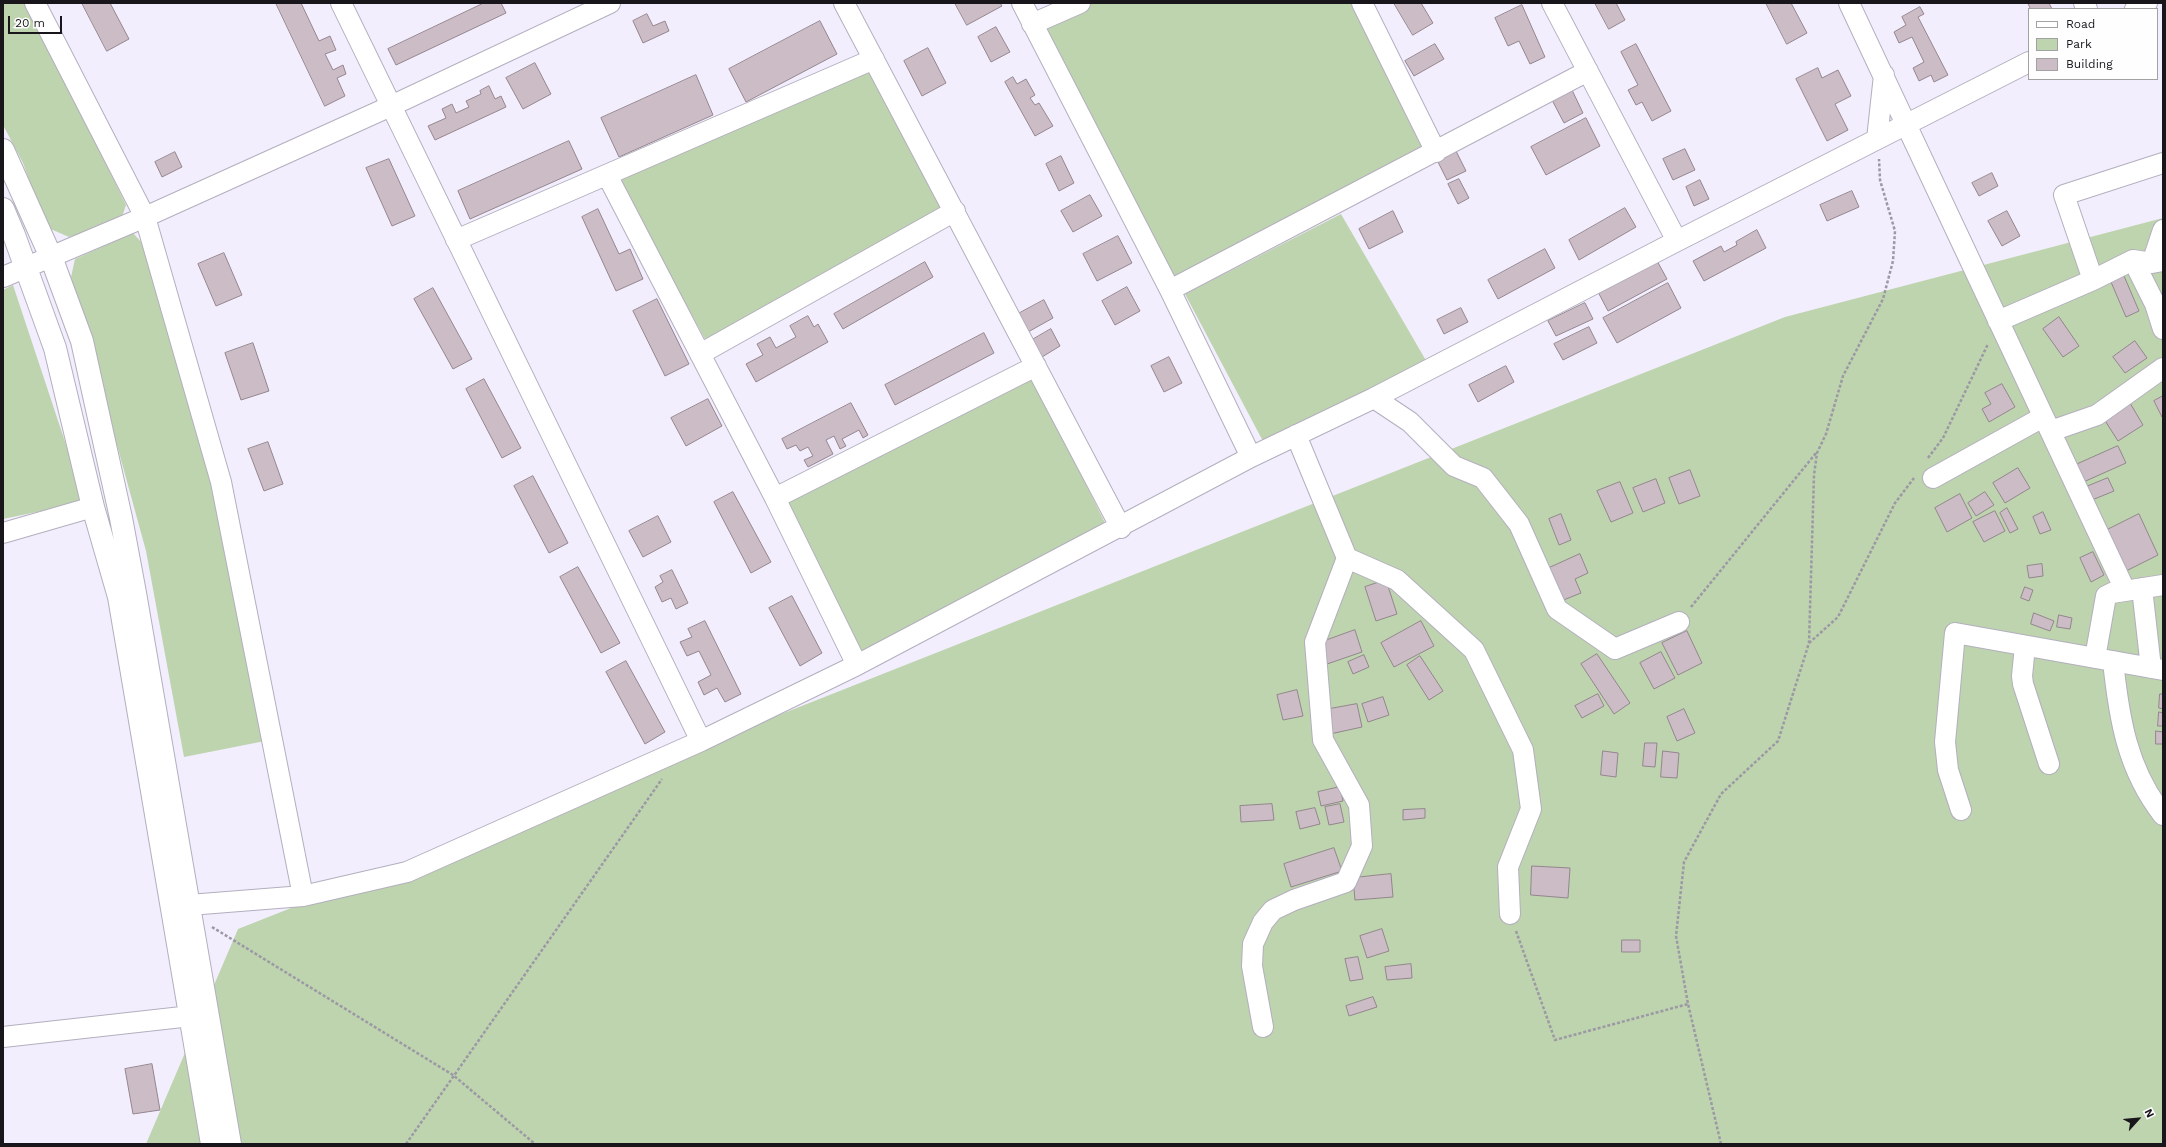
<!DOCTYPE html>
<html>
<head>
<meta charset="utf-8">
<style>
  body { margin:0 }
  #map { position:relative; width:2166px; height:1147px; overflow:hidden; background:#f3eefe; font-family:"Work Sans",sans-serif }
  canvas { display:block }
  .frame { position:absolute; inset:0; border:4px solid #18161b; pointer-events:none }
  .legend { position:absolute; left:2028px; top:8px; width:130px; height:72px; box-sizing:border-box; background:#fefefe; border:1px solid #a2a1a3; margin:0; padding:5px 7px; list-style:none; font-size:12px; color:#18161b }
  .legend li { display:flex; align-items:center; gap:8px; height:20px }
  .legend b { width:20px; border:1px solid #a2a1a3 }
  .north { position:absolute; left:2118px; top:1099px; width:40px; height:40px; -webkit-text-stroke:3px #fefefe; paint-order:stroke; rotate:63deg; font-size:11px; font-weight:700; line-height:16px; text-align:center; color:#18161b }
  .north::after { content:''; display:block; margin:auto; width:14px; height:18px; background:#18161b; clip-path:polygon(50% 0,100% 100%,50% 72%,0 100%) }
  .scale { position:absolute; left:8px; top:16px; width:54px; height:18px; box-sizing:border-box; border:2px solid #18161b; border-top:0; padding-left:5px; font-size:12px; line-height:14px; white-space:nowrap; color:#18161b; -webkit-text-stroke:3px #fefefe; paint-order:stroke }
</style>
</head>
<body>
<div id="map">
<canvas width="2166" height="1147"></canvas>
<div class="frame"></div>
<ul class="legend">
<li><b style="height:5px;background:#fff"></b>Road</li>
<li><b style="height:11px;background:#bdd4ae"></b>Park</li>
<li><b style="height:11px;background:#cbbcc5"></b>Building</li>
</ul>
<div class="north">N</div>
<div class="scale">20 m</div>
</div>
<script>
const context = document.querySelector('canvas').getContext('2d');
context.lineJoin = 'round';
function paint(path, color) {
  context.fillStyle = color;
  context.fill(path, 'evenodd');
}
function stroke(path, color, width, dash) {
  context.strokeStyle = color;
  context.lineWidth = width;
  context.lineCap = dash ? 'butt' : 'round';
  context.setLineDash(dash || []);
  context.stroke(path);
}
paint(new Path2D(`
  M3,3H28L126,205L121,220L69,237L46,227L23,163L3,125Z
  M1088,3H1354L1430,147L1175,277L1041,22Z
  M868,67L942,207L901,240L705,339L616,177Z
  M1341,214L1428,364L1265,445L1185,294Z
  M2163,218V1144H146L238,929L1785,317Z
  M133,233L142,243L177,337L270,740L184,757L146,551L71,277L75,259Z
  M13,285L85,502L3,519V290Z
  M1030,372L1106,525L860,654L784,499Z`), '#bdd4ae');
const building = new Path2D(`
  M82,3H110L129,39L107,51Z
  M276,3H301L319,41L330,36L336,50L325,54L333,70L343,65L346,74L337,78L345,96L325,106Z
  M484,3H501L506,13L396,65L388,49Z
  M955,3H1000L1002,6L967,25Z
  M1394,3H1421L1433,23L1413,35Z
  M1595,3H1616L1625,20L1609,29Z
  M1766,3H1791L1807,33L1787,44Z
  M2028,3H2049L2052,9H2031Z
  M1522,5L1545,57L1530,64L1519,41L1508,46L1495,18Z
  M1920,7L1924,14L1918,17L1948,75L1934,82L1931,75L1919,81L1913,68L1924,62L1912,37L1899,43L1894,32L1906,25L1902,17Z
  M647,14L653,26L665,21L669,31L643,43L633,21Z
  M820,21L837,54L746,102L729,69Z
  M996,27L1010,52L991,62L978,37Z
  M1435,44L1444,59L1414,76L1405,61Z
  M1636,44L1671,111L1652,121L1642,102L1636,105L1628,90L1638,85L1621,52Z
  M928,48L946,83L922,96L904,61Z
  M535,63L551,94L523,109L506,78Z
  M1818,68L1822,78L1838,70L1851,96L1835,104L1848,130L1827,141L1796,79Z
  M696,75L713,115L619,157L601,118Z
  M1013,77L1017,84L1026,79L1035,95L1030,98L1035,105L1039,103L1053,126L1035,136L1005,82Z
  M489,86L495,99L501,96L506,107L435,140L428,126L446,118L442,109L452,104L456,113L469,107L466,101L481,94L480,91Z
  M1572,90L1583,113L1564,123L1552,100Z
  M1586,118L1600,146L1546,175L1531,147Z
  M569,141L582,169L470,219L458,191Z
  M1455,149L1466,171L1447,180L1436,158Z
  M1685,149L1695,170L1673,180L1663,159Z
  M175,152L182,167L162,177L155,162Z
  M1061,156L1074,183L1059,191L1046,164Z
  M389,159L415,216L392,226L366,168Z
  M1992,173L1998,186L1979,196L1972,183Z
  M1459,179L1469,198L1458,204L1448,184Z
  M1700,180L1709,199L1694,206L1686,187Z
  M1852,191L1859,207L1827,221L1820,205Z
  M1090,195L1102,216L1073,232L1061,211Z
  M1625,208L1636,227L1579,260L1569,240Z
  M598,209L619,254L630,249L643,279L616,291L582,217Z
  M1393,211L1403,232L1369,249L1359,229Z
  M2007,211L2020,236L2002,246L1988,221Z
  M1757,230L1766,248L1704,281L1693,261L1721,246L1724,252L1737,245L1736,242Z
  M1118,236L1132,263L1097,281L1083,254Z
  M1545,249L1555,268L1498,299L1488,280Z
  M224,253L242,295L216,306L198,264Z
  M1656,259L1667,279L1608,311L1597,290Z
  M925,262L933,277L843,329L834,314Z
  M2124,276L2139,311L2126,317L2111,282Z
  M1668,283L1681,308L1617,343L1603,318Z
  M1127,287L1140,311L1115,325L1102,301Z
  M433,288L472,359L453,369L414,299Z
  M657,299L689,364L665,376L633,311Z
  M1044,300L1053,318L1028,332L1018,314Z
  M1585,303L1593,319L1556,336L1548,321Z
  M1461,308L1468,322L1444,334L1437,320Z
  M808,316L814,327L818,324L828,342L756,382L746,364L763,355L757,344L770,337L776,348L796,337L790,326Z
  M2059,317L2079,346L2063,357L2043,329Z
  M1589,327L1597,343L1563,360L1554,344Z
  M1051,329L1060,346L1042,357L1032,340Z
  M984,333L994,353L895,405L885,385Z
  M2135,341L2147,358L2125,373L2113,357Z
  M253,343L269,391L241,400L225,353Z
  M1169,357L1182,383L1164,392L1151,366Z
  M1506,366L1514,382L1478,402L1469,385Z
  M484,379L521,448L502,458L466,389Z
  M2002,384L2015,407L1989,422L1982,409L1991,404L1985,393Z
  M2163,396V416L2162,417L2154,401Z
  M708,399L722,426L686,446L671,418Z
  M851,403L868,435L863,438L859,430L842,439L846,446L840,449L834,436L826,440L833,454L808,467L804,460L813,456L808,447L800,451L796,445L787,449L782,439Z
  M2130,403L2143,425L2118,441L2104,419Z
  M268,442L283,484L264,491L248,449Z
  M2118,446L2126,463L2079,484L2071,467Z
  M2018,468L2030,488L2005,503L1993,483Z
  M1690,470L1700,496L1679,504L1669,478Z
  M533,476L568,543L549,553L514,486Z
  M2108,478L2114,491L2092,500L2086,487Z
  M1656,479L1665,503L1643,512L1633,488Z
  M1620,482L1633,513L1611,522L1597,491Z
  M733,492L771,562L751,573L714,502Z
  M1985,492L1994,505L1976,516L1968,503Z
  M1960,494L1972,518L1947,532L1935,508Z
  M2007,508L2018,529L2010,533L2000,513Z
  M1995,511L2005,531L1984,542L1973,522Z
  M2043,512L2051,530L2040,534L2033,517Z
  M1561,514L1571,540L1559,545L1549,519Z
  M2139,514L2158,555L2124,572L2105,531Z
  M658,516L671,542L643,557L629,531Z
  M2093,552L2104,575L2091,582L2080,558Z
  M1580,554L1588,573L1575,579L1581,593L1561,601L1547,569Z
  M2042,564L2043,576L2029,578L2027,566Z
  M578,567L620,643L601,653L560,577Z
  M672,570L688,603L676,609L671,598L662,602L655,587L663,582L660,576Z
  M1386,580L1397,614L1376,621L1365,587Z
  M2025,587L2033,590L2029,601L2021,598Z
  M792,596L822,653L800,666L769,608Z
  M2034,613L2054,621L2050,631L2031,624Z
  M2059,615L2072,618L2070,629L2057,627Z
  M705,621L741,694L725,702L717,688L704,695L698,682L711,675L699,651L687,656L680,642L692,637L688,629Z
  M1421,621L1434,646L1394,667L1381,643Z
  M1355,630L1362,652L1327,664L1319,643Z
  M1687,631L1702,663L1678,675L1662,643Z
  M1661,652L1675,678L1654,689L1640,663Z
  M1597,654L1630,703L1614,714L1581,664Z
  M1364,655L1369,667L1353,674L1348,662Z
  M1420,656L1443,691L1429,700L1407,665Z
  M626,661L665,732L645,744L606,672Z
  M1297,690L1303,716L1283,720L1277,695Z
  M1598,694L1604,706L1582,718L1575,706Z
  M2160,694H2163V709L2159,708Z
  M1383,697L1389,715L1368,722L1362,704Z
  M1357,704L1362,727L1330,734L1324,710Z
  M1684,709L1695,733L1677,741L1667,717Z
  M2159,712L2163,713V726H2158Z
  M2156,731L2163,732V744H2156Z
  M1645,743H1657L1655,767L1643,766Z
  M1603,751L1618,753L1616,777L1601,775Z
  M1663,751L1679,753L1677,778L1661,777Z
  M1340,787L1343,801L1321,806L1318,792Z
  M1272,804L1274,820L1241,822L1240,806Z
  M1340,804L1344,822L1329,825L1325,807Z
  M1315,808L1320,824L1300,829L1296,812Z
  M1425,809V818L1403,820V810Z
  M1334,848L1342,871L1291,887L1284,864Z
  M1532,866L1570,868L1568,898L1531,895Z
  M1391,874L1393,897L1355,900L1353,878Z
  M1382,929L1389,951L1367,958L1360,936Z
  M1622,940H1640V952H1622Z
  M1358,957L1363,979L1350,981L1345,959Z
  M1411,964L1412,978L1387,980L1385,967Z
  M1373,997L1377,1007L1349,1016L1346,1006Z
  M152,1064L160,1110L133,1114L125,1069Z`);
paint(building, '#cbbcc5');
stroke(building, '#94868e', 1);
const street = new Path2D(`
  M35,3L145,217L221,482L303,896
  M341,3L701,741
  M844,3L1121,528
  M1022,3L1170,290L1251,457
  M1362,3L1436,152
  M1552,3L1677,241
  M1849,3L2125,590
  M2084,3L2087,9
  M2135,9L2147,3
  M1032,24L1080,3
  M1877,139L1884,75
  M607,175L775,498L857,665
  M456,240L874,59
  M2133,260L2155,304L2163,329
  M2152,263L2163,230
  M3,277L145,217L391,106L610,3
  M2093,280L2064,195L2163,163
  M1170,290L1588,71
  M1998,321L2093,280L2133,260L2152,263L2163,261
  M700,354L955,211
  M1374,398L1410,422L1454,466L1483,478L1519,524L1557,609L1615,649L1679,622
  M2051,431L2097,415L2163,368
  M1296,435L1347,558L1397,580L1474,650L1523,750L1531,809L1508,867L1510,914
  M1933,478L2043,417
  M775,498L1036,366
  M3,533L93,507
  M2142,588L2151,668
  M2025,646L2022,676L2023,684L2049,764
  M2095,658L2106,596L2112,593L2163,585
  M2113,661C2119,718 2127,769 2163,815
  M1961,810L1948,770L1945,742L1955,633L2163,670
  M189,905L303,896L407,872L701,741L857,665L1251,457L1374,398L1677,241L2029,62
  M1263,1027L1252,966L1253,944L1263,922L1273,910L1294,900L1346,882L1362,846L1359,805L1323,740L1315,642L1347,558
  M3,1037L191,1016L205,1011`);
const secondary = new Path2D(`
  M3,150L51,257L82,341L121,518L135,593L230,1144
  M3,209L14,235L55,348L93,507L119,597L212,1144`);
stroke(street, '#b3afbe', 22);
stroke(secondary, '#b3afbe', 24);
stroke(new Path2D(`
  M1928,458L1943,438L1988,344
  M1691,607L1816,453
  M1809,643L1838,617L1895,503L1914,478
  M212,927L453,1075L535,1144
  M1516,931L1555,1040L1688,1004
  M406,1144L662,779
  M1721,1144L1688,1004L1676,936L1684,862L1721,794L1778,741L1809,643L1814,475L1817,453L1826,434L1843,376L1883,299L1893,261L1895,231L1880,180L1879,159`), '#9c98a4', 2.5, [3, 2]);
stroke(street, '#fff', 20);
stroke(secondary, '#fff', 22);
</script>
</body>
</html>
